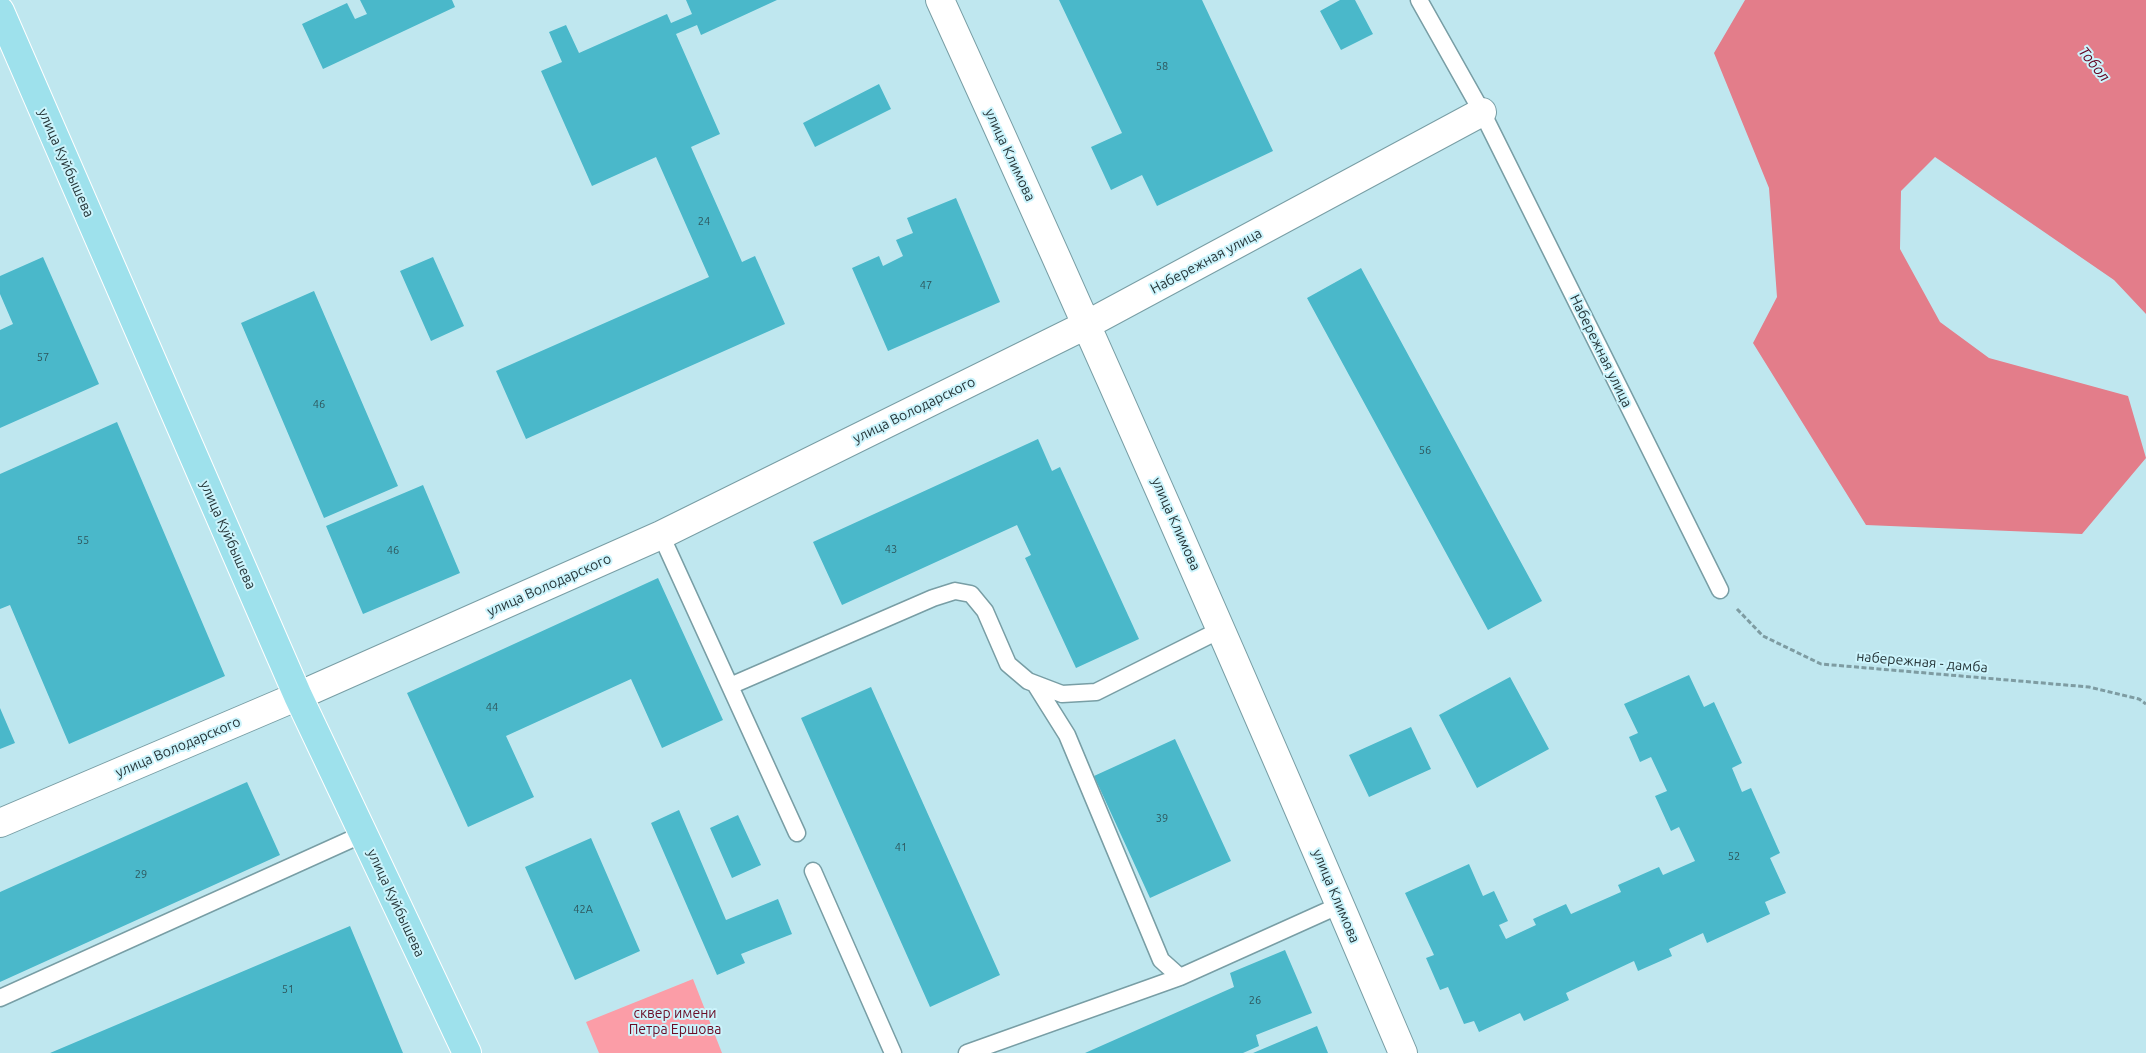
<!DOCTYPE html>
<html>
<head>
<meta charset="utf-8">
<style>
  body { margin:0 }
  canvas { display:block; background:#bfe7ef }
</style>
</head>
<body>
<canvas width="2146" height="1053"></canvas>
<script>
const context = document.querySelector('canvas').getContext('2d');
context.lineJoin = 'round';
function paint(path, color) {
  context.fillStyle = color;
  context.fill(path, 'evenodd');
}
function stroke(path, color, width, dash) {
  context.strokeStyle = color;
  context.lineWidth = width;
  context.lineCap = dash ? 'butt' : 'round';
  context.setLineDash(dash || []);
  context.stroke(path);
}
function drawText(font, color, halo, rows, align = 'center') {
  context.font = font + ' Ubuntu,sans-serif';
  context.lineWidth = 4;
  context.setLineDash([]);
  context.textBaseline = 'middle';
  context.strokeStyle = halo;
  context.fillStyle = color;
  for (const [text, x, y, turn = 0] of rows) {
    context.save();
    context.translate(x, y);
    context.rotate((+turn || 0) * Math.PI / 180);
    context.textAlign = isNaN(turn) ? turn : align;
    if (halo) context.strokeText(text, 0, 0);
    context.fillText(text, 0, 0);
    context.restore();
  }
}
paint(new Path2D(`
  M693,979L722,1053H599L586,1022Z`), '#fb9da7');
paint(new Path2D(`
  M1745,0H2146V314L2114,280L1935,157L1901,191L1900,249L1940,322L1989,358L2128,396L2146,458L2082,534L1866,525L1753,343L1777,297L1769,188L1714,53Z`), '#e37d8a');
paint(new Path2D(`
  M360,0H452L455,7L323,69L302,24L347,3L355,19L367,14Z
  M686,0H777L701,35L697,25L676,34L720,134L691,147L742,262L755,256L785,324L526,439L496,371L709,277L656,157L592,186L541,71L562,62L549,32L566,25L579,53L667,14L671,23L692,14Z
  M1059,0H1202L1273,151L1157,206L1142,175L1111,190L1091,147L1122,133Z
  M1340,0H1355L1373,34L1341,50L1320,11Z
  M879,84L891,109L815,147L803,123Z
  M956,198L1000,302L888,351L852,268L879,256L883,266L903,256L896,240L913,233L907,218Z
  M43,257L99,384L0,428V330L13,324L0,294V276Z
  M433,257L464,326L431,341L400,271Z
  M1361,268L1542,601L1488,630L1307,298Z
  M314,291L398,486L324,518L241,323Z
  M117,422L225,676L69,744L10,605L0,609V474Z
  M1038,439L1052,471L1060,467L1139,639L1076,668L1025,558L1031,555L1017,525L842,605L813,542Z
  M423,485L460,573L363,614L326,526Z
  M658,578L723,720L662,748L631,679L506,736L534,797L468,827L407,693Z
  M1689,675L1704,707L1714,702L1742,763L1732,768L1742,792L1751,788L1780,853L1770,858L1786,893L1765,902L1770,914L1707,943L1703,933L1669,949L1672,956L1638,971L1634,961L1566,993L1569,1000L1524,1021L1520,1013L1479,1032L1474,1021L1464,1024L1448,987L1440,990L1426,958L1434,955L1405,893L1469,864L1483,896L1494,891L1508,921L1499,925L1506,939L1536,925L1533,919L1566,904L1571,914L1621,892L1618,885L1659,867L1663,875L1695,861L1679,827L1671,831L1655,796L1667,791L1651,757L1640,762L1629,737L1638,733L1624,704Z
  M1510,677L1549,749L1477,788L1439,715Z
  M871,687L1000,975L930,1007L801,718Z
  M0,708L15,743L0,749Z
  M1411,727L1431,769L1369,797L1349,755Z
  M1175,739L1231,861L1150,898L1094,776Z
  M247,782L280,855L0,982V892Z
  M679,810L726,920L778,899L792,934L741,954L745,963L717,975L651,823Z
  M738,815L761,865L732,878L710,828Z
  M591,838L640,951L575,980L525,867Z
  M350,926L403,1053H50Z
  M1285,950L1312,1013L1256,1035L1259,1046L1243,1053H1085L1234,987L1230,973Z
  M1317,1026L1328,1053H1253Z`), '#4ab8ca');
const service = new Path2D(`
  M1419,0L1482,112L1720,590
  M661,535L797,833
  M1035,684L1067,735L1161,960L1180,977
  M730,686L933,598L955,591L971,594L985,611L1008,664L1028,681L1062,694L1096,692L1222,629
  M813,871L893,1053
  M0,998L363,834
  M967,1053L1180,977L1340,905`);
const minor = new Path2D(`
  M940,0C1099,349 1253,700 1403,1053
  M298,696L661,535L1088,324L1482,112`);
const tertiary = new Path2D(`
  M0,823L298,696`);
const primary = new Path2D(`
  M0,11L298,696L467,1053`);
stroke(service, '#789ea5', 19);
stroke(minor, '#789ea5', 30);
stroke(tertiary, '#789ea5', 30);
stroke(primary, '#fff', 30);
stroke(new Path2D(`
  M1737,609L1763,636L1821,664L2089,687L2139,699L2146,704`), '#7e9ca2', 3, [5, 2.5]);
stroke(service, '#fff', 16);
stroke(minor, '#fff', 28);
stroke(tertiary, '#fff', 28);
stroke(primary, '#9ee1ec', 28);
drawText('11px', '#2e565c', null, [
  ["58",1162,66],
  ["24",704,221],
  ["47",926,285],
  ["57",43,357],
  ["46",319,404],
  ["56",1425,450],
  ["55",83,540],
  ["43",891,549],
  ["46",393,550],
  ["44",492,707],
  ["39",1162,818],
  ["41",901,847],
  ["52",1734,856],
  ["29",141,874],
  ["42А",583,909],
  ["51",288,989],
  ["26",1255,1000]
]);
drawText('14px', '#253538', '#ccf4fc', [
  ["улица Климова",1010,155,65],
  ["улица Куйбышева",66,163,66],
  ["Набережная улица",1206,261,-28],
  ["Набережная улица",1601,351,64],
  ["улица Володарского",914,410,-26],
  ["улица Климова",1176,524,66],
  ["улица Куйбышева",228,535,66],
  ["улица Володарского",549,585,-24],
  ["набережная - дамба",1922,662,5],
  ["улица Володарского",178,747,-23],
  ["улица Климова",1336,896,67],
  ["улица Куйбышева",396,903,65]
]);
drawText('14px', '#6b0d26', '#ccf4fc', [
  ["сквер имени",675,1013],
  ["Петра Ершова",675,1029]
]);
drawText('italic 15px', '#650522', '#ccf4fc', [
  ["Тобол",2094,64,51]
]);
</script>
</body>
</html>
